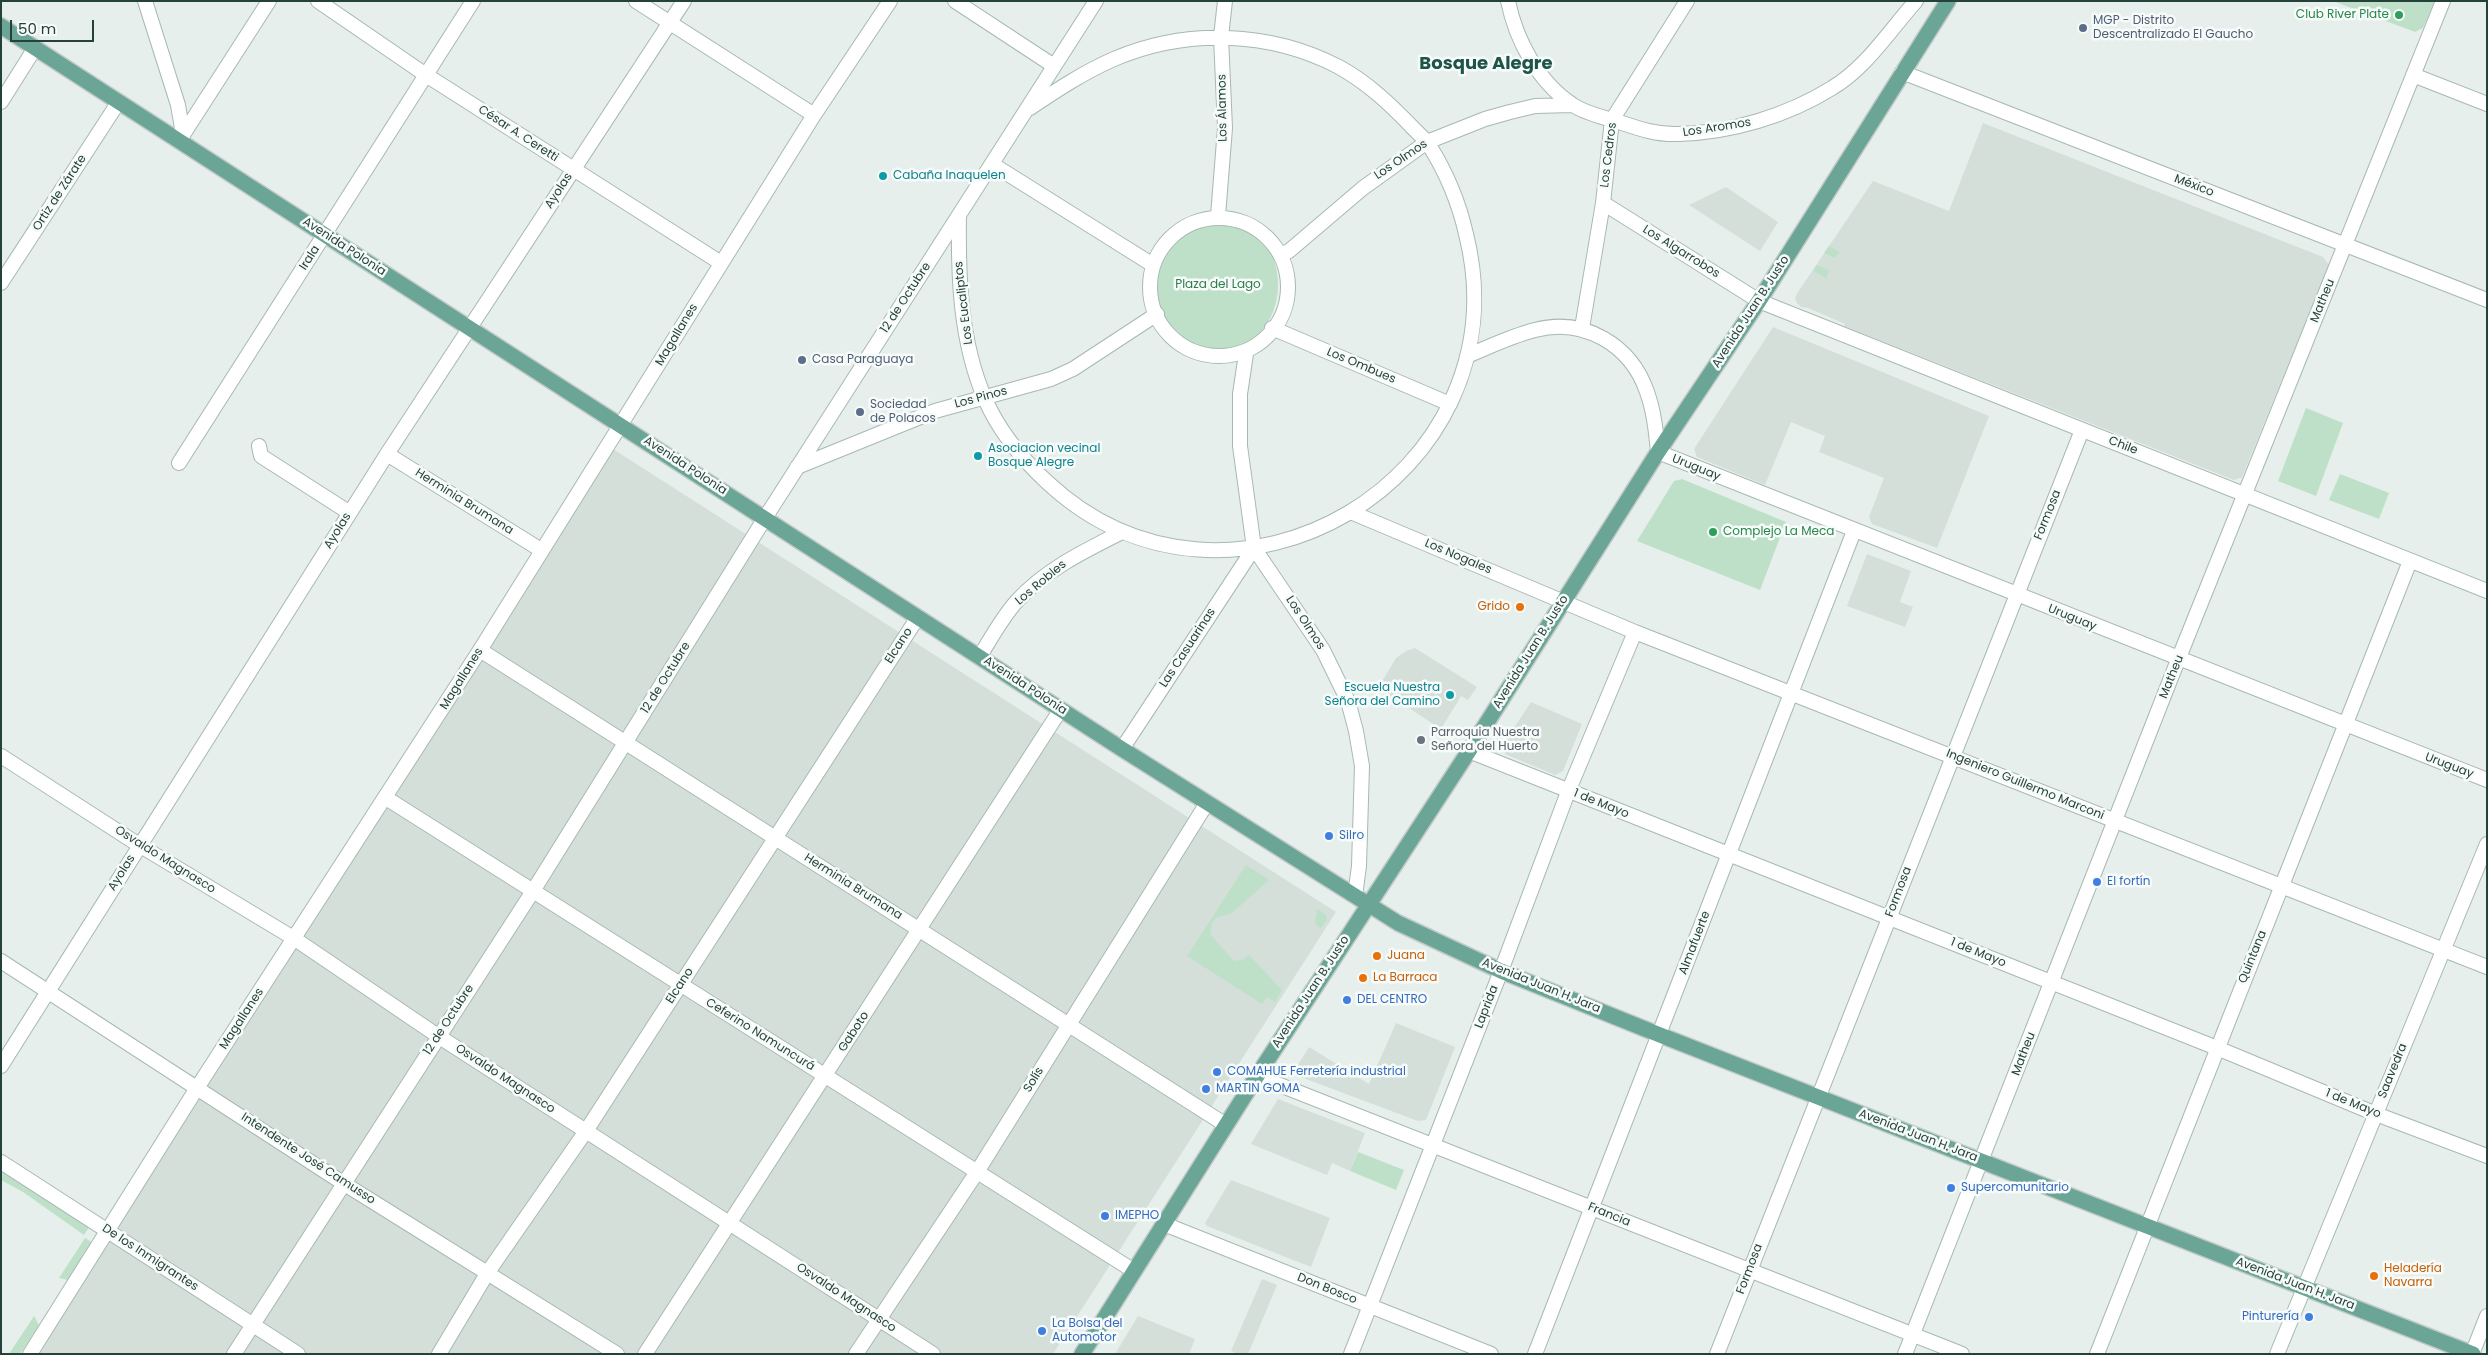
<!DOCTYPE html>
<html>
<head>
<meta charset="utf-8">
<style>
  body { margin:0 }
  #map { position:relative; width:2488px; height:1355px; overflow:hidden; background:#e6efeb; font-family:Poppins,sans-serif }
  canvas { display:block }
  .frame { position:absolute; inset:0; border:2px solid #24423a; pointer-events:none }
  .scale { position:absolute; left:10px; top:20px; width:84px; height:22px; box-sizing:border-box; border:2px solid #24423a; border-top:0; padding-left:6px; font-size:15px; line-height:18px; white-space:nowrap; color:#24423a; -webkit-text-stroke:4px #f7fbf9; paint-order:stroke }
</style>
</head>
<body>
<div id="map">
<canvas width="2488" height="1355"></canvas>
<div class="frame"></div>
<div class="scale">50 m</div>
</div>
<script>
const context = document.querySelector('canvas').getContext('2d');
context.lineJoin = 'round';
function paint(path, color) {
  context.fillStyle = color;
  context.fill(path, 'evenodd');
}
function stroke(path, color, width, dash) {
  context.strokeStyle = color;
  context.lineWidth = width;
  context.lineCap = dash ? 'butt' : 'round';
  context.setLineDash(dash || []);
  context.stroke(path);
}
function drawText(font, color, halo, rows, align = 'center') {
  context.font = font + ' Poppins,sans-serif';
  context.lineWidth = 5;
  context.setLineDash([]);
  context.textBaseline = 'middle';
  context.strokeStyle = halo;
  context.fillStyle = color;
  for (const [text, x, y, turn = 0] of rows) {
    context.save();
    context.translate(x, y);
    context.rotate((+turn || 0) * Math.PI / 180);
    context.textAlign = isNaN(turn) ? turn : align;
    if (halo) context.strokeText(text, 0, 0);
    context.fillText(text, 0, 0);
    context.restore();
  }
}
paint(new Path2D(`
  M1983,123L2323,257L2329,265L2242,477L2234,480L1844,326L1845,324L1808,308L1801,307L1797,303L1795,298L1798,292L1873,181L1949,211Z
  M1726,187L1778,222L1760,251L1689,205Z
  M1773,327L1989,416L1937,548L1872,524L1869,517L1884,478L1819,452L1825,436L1791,422L1765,485L1697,457L1694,449Z
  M613,449L1336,912L1053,1354H35Z
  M1867,554L1911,571L1900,602L1913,607L1905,627L1847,606Z
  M1415,648L1477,687L1468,700L1461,696L1441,729L1378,688L1396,658L1406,651Z
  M1531,702L1582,724L1563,771L1555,775L1505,754L1502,746Z
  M1396,1023L1455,1047L1426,1120L1418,1121L1298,1076L1296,1068L1309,1047L1369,1084Z
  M1278,1099L1365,1133L1350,1171L1332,1163L1327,1175L1251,1144Z
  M1231,1180L1330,1218L1311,1267L1207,1226L1205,1223Z
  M1262,1279L1277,1285L1248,1354H1238L1231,1351Z
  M1138,1316L1195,1339L1189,1354H1115Z`), '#d4dfda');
paint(new Path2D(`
  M2333,1H2435L2423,28L2415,32Z
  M1218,220C1303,225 1295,355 1212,351C1196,350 1183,345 1173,331C1139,284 1161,229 1218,220Z
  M1829,246L1840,252L1834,258L1824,253Z
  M1817,265L1829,270L1826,278L1813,271Z
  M2306,408L2343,423L2316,496L2278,481Z
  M2340,474L2389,493L2379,519L2329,500Z
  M1682,479L1786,522L1760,590L1637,541L1674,481Z
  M1246,865L1269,880L1232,913L1216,918L1212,923L1210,934L1234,961L1244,959L1249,955L1282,990L1275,1002L1267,997L1262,1004L1187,956Z
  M1317,909L1326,915L1327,920L1321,928L1315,924Z
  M1358,1152L1404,1170L1396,1190L1350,1171Z
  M1,1170L89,1227L84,1235L23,1192L1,1180Z
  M85,1238L93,1243L68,1280L59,1278Z
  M34,1316L39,1325L20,1354H9Z`), '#bfe0c8');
const minor = new Path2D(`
  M145,1L178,105L183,134
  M318,1L426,75L721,263
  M636,1L814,115
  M955,1L1054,66
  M1508,1C1516,40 1538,82 1573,105C1586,114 1607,118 1622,123C1640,129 1658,135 1678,134C1730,133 1787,116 1832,88C1866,68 1890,30 1916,1
  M1902,72L2487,300
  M2413,75L2487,104
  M1,102L35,48
  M179,141L269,1
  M992,164L1153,265
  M1603,203L1759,301L2487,591
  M959,215C958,276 960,341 985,399C999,431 1021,458 1047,482C1230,653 1527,477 1466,234C1459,203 1446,172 1429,145C1425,139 1419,134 1414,129C1391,105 1368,83 1339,67C1270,31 1186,28 1114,59C1084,72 1057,90 1030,108
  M1218,216L1225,128L1221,37L1225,1
  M1150 287a69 69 0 1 1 138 0a69 69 0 1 1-138 0Z
  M1280,255L1289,251L1363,188L1427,142L1485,119L1510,112L1535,106L1573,105
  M1,283L118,103
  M1272,328L1450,404
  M1582,328L1603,203L1612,120L1687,1
  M1246,354L1240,394V446L1254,548L1323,650L1348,701L1356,731L1362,766L1359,866L1355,896
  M1467,356C1489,347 1511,336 1535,330C1584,317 1631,345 1647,392C1654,411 1656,432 1658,452L2487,780
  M259,446L261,456L350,513
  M387,454L541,550
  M179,463L473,1
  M797,467L935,411L1051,379L1073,369L1157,314
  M1353,513L1635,632L2487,967
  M480,650L1226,1125
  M980,656C991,638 1002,618 1016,602C1045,570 1084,551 1122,532
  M1122,749L1254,548
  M1469,751L2217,1048L2376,1114L2487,1156
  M1,756L139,845L295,939L438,1036L933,1354
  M386,798L1134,1271
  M1,961L343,1183L617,1354
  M1,1066L387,454L684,1
  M1257,1076L1962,1354
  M1,1162L298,1354
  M1164,1224L1491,1354
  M30,1354L197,1088L480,650L814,115L890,1
  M234,1354L533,891L765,518L1096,1
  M439,1354L488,1272L586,1131L918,617
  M645,1354L1061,709
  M856,1354L977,1172L1207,803
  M1351,1354L1501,971L1568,792L1635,632
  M1535,1354L1854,531
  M1717,1354L2082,430
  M1905,1354L2178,660L2443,1
  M2097,1354L2410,561
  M2277,1354L2487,844
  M2472,1354L2487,1316`);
const major = new Path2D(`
  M1,26L1122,749L1398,923L1501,971L1660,1035L2473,1354
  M1082,1354L1257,1076L1469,751L1658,452L1759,301L1948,1`);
stroke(minor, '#a8b8b2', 16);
stroke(major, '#c2cac8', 18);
stroke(minor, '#fff', 14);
stroke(major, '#6aa596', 15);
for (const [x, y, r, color] of [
  [2399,15,5,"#2e9e5b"],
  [2083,28,5,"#5c6f8a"],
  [883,176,5,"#0f9aa8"],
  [802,360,5,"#5c6f8a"],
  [860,412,5,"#5c6f8a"],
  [978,456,5,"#0f9aa8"],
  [1713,532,5,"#2e9e5b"],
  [1520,607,5,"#e8710a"],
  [1450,695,5,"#0f9aa8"],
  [1421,740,5,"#6b7280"],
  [1329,836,5,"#3f7fe0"],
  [2097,882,5,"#3f7fe0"],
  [1377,956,5,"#e8710a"],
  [1363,978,5,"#e8710a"],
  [1347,1000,5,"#3f7fe0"],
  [1217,1072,5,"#3f7fe0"],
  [1206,1089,5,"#3f7fe0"],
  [1951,1188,5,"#3f7fe0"],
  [1105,1216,5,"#3f7fe0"],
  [2374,1276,5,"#e8710a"],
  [2309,1317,5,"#3f7fe0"],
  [1042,1331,5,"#3f7fe0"]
]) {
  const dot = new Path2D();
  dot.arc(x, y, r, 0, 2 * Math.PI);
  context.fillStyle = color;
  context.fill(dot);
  stroke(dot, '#f7fbf9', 2);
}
drawText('12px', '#27864d', '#f7fbf9', [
  ["Club River Plate",2389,15],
  ["Complejo La Meca",1723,532,"left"]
], 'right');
drawText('12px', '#4e5e75', '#f7fbf9', [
  ["MGP - Distrito",2093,21],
  ["Descentralizado El Gaucho",2093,35],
  ["Casa Paraguaya",812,360],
  ["Sociedad",870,405],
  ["de Polacos",870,419]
], 'left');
drawText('12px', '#24423a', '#f7fbf9', [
  ["Los Álamos",1223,108,-91],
  ["Los Aromos",1717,128,-9],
  ["César A. Ceretti",518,134,33],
  ["Los Cedros",1609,155,-83],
  ["Los Olmos",1401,160,-34],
  ["México",2194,186,21],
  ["Ayolas",559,191,-57],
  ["Ortiz de Zárate",60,193,-57],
  ["Avenida Polonia",344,247,33],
  ["Los Algarrobos",1681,252,32],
  ["Irala",310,258,-57],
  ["12 de Octubre",906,298,-57],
  ["Matheu",2323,301,-68],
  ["Los Eucaliptos",964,303,-97],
  ["Avenida Juan B. Justo",1751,312,-57],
  ["Magallanes",677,335,-59],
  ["Los Ombues",1361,366,23],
  ["Los Pinos",981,398,-15],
  ["Chile",2123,446,21],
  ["Avenida Polonia",685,466,33],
  ["Uruguay",1696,468,22],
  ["Herminia Brumana",464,502,32],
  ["Formosa",2048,515,-68],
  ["Ayolas",338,531,-58],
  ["Los Nogales",1458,557,23],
  ["Los Robles",1041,583,-40],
  ["Uruguay",2072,618,22],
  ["Los Olmos",1305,623,57],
  ["Elcano",899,646,-57],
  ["Las Casuarinas",1188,648,-57],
  ["Avenida Juan B. Justo",1531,652,-58],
  ["Matheu",2172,677,-68],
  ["12 de Octubre",666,678,-58],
  ["Magallanes",462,679,-58],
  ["Avenida Polonia",1025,686,33],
  ["Uruguay",2449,766,21],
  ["Ingeniero Guillermo Marconi",2025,785,22],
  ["1 de Mayo",1601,804,22],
  ["Osvaldo Magnasco",165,860,32],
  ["Ayolas",122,873,-58],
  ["Herminia Brumana",853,887,32],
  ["Formosa",1899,892,-69],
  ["Almafuerte",1695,943,-69],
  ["1 de Mayo",1978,953,22],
  ["Quintana",2253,957,-68],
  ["Elcano",680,986,-57],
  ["Avenida Juan H. Jara",1541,986,22],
  ["Avenida Juan B. Justo",1311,992,-57],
  ["Laprida",1487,1007,-69],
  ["Magallanes",242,1019,-57],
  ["12 de Octubre",449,1020,-57],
  ["Gaboto",854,1032,-57],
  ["Ceferino Namuncurá",760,1035,32],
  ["Matheu",2024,1054,-69],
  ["Saavedra",2393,1071,-68],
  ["Osvaldo Magnasco",505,1079,33],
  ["Solís",1034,1080,-58],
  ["1 de Mayo",2353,1104,22],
  ["Avenida Juan H. Jara",1918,1136,21],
  ["Intendente José Camusso",308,1159,33],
  ["Francia",1609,1215,22],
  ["De los Inmigrantes",150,1258,33],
  ["Formosa",1750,1269,-69],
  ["Avenida Juan H. Jara",2295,1284,21],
  ["Don Bosco",1327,1289,22],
  ["Osvaldo Magnasco",846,1298,33]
]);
drawText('12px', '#0d838f', '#f7fbf9', [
  ["Cabaña Inaquelen",893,176],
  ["Asociacion vecinal",988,449],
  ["Bosque Alegre",988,463],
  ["Escuela Nuestra",1440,688,"right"],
  ["Señora del Camino",1440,702,"right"]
], 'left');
drawText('12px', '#2d7a4b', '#f7fbf9', [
  ["Plaza del Lago",1218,285]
]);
drawText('12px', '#c56008', '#f7fbf9', [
  ["Grido",1510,607,"right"],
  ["Juana",1387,956],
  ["La Barraca",1373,978],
  ["Heladería",2384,1269],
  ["Navarra",2384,1283]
], 'left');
drawText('12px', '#5b616d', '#f7fbf9', [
  ["Parroquia Nuestra",1431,733],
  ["Señora del Huerto",1431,747]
], 'left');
drawText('12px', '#366cbe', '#f7fbf9', [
  ["Silro",1339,836],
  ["El fortín",2107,882],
  ["DEL CENTRO",1357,1000],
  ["COMAHUE Ferretería industrial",1227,1072],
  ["MARTIN GOMA",1216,1089],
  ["Supercomunitario",1961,1188],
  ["IMEPHO",1115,1216],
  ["Pinturería",2299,1317,"right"],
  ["La Bolsa del",1052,1324],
  ["Automotor",1052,1338]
], 'left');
drawText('bold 18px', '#1f5548', '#f7fbf9', [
  ["Bosque Alegre",1486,64]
]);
</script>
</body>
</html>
